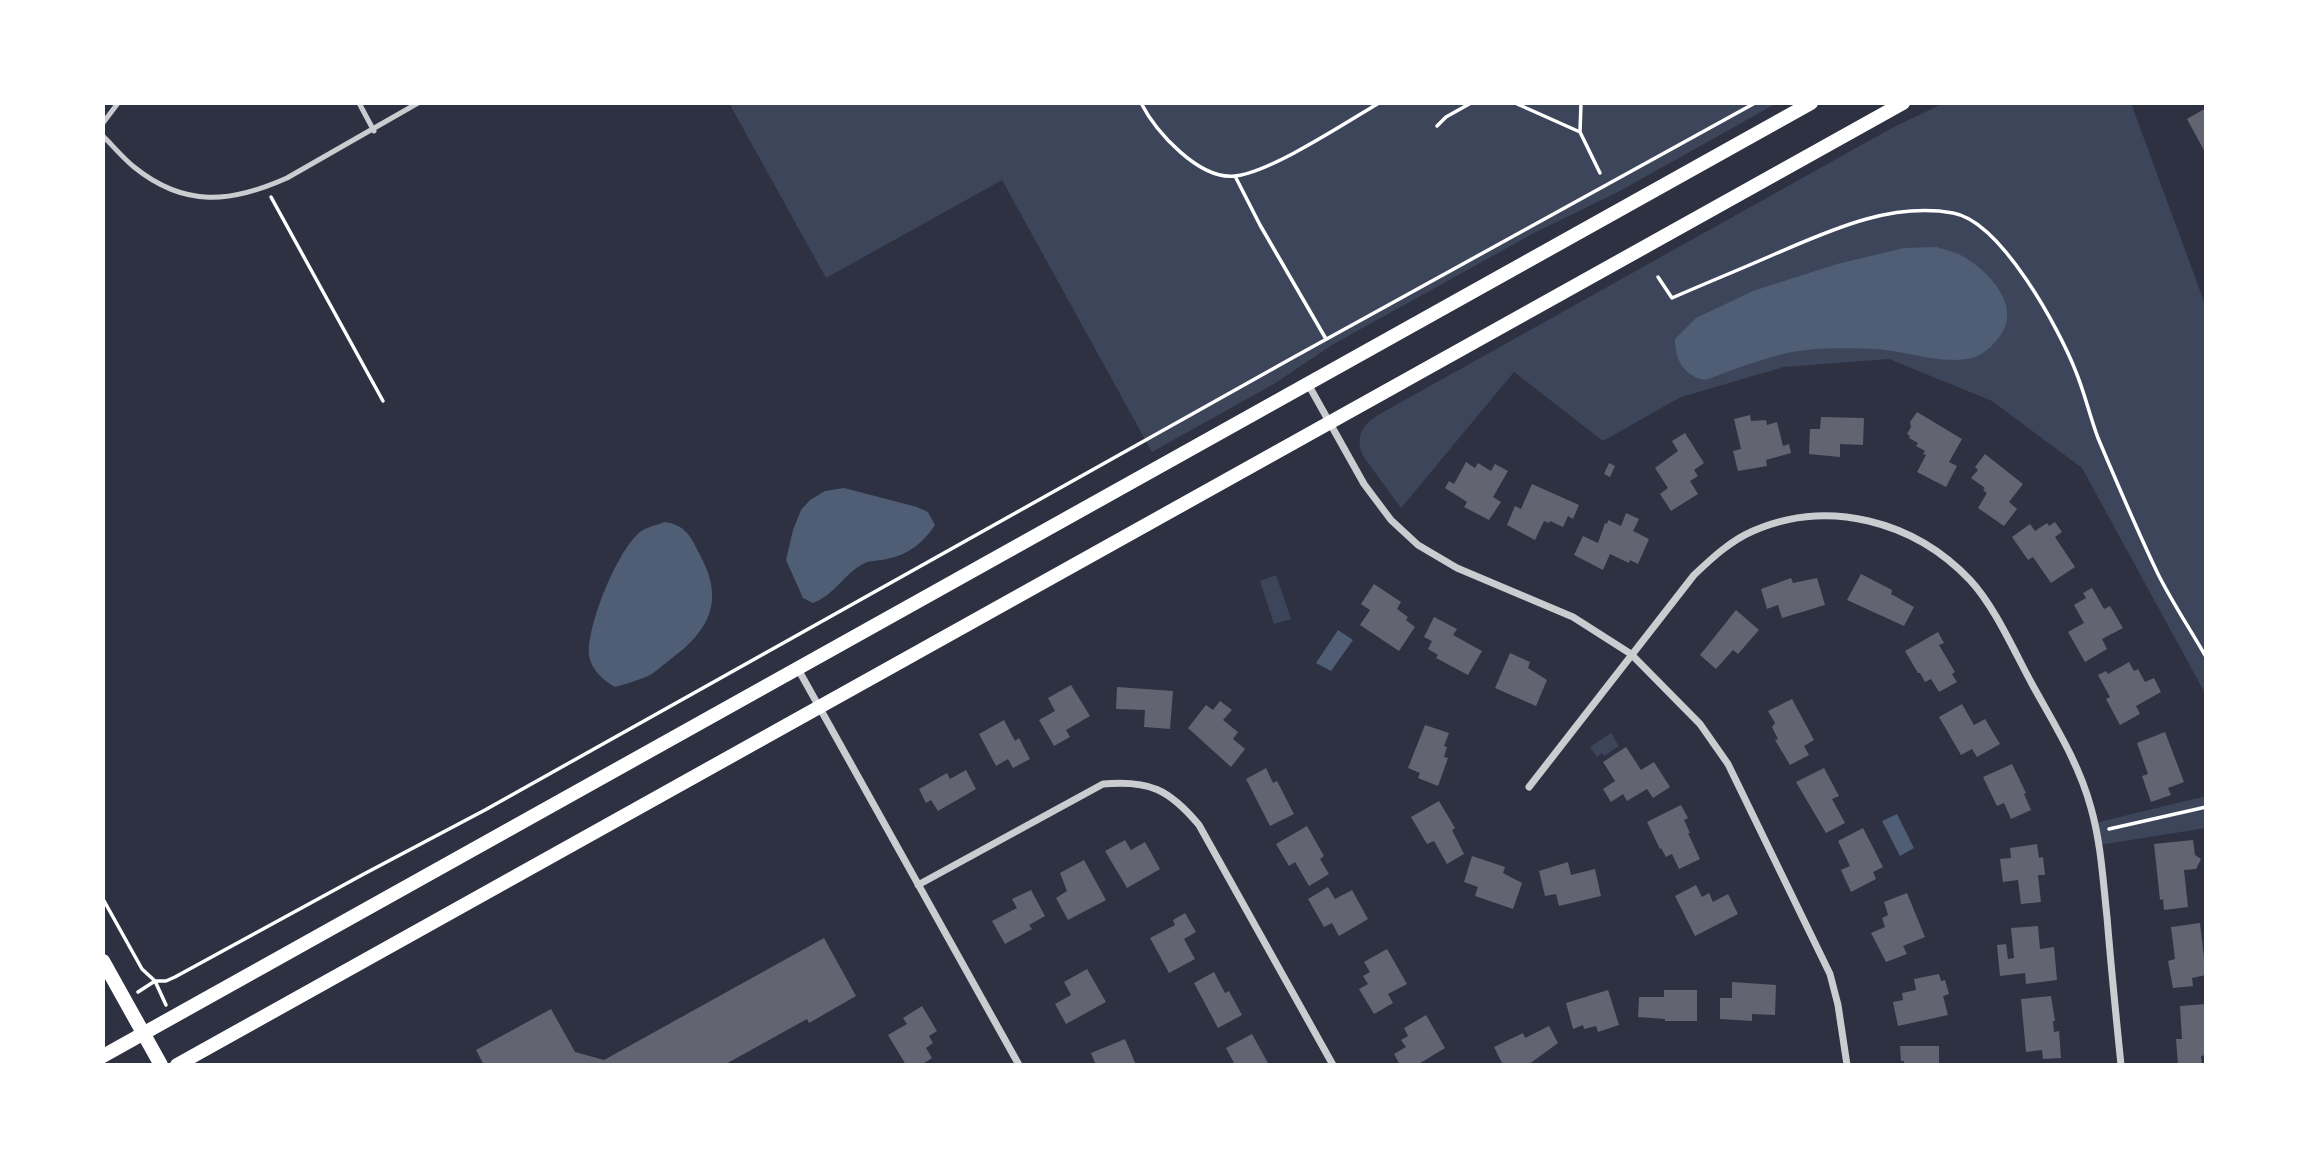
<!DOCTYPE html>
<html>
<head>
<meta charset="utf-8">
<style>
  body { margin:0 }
  #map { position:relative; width:2309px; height:1168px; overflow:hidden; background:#2d3142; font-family:"Varela Round",sans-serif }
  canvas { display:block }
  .frame { position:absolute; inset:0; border:105px solid #fff; pointer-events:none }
</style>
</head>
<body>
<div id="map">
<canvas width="2309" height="1168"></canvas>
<div class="frame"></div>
</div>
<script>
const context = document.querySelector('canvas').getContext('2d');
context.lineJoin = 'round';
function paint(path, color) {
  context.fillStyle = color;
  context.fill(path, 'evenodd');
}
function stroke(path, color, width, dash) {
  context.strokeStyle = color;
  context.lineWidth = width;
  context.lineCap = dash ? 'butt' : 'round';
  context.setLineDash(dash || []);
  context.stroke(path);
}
paint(new Path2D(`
  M729,103H1777L1618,192L1534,233L1332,345L1274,384L1152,452L1002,180L826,278Z
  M1944,103H2131L2206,307V695L2082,468L1992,401L1889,359L1784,367L1681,397L1603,441L1514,372L1401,508L1363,456C1355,437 1362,425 1378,415L1890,129Z
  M1276,575L1291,619L1274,624L1260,581Z
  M1611,733L1619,746L1604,756L1602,753L1597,757L1590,747Z
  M2206,796V828L2099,845L2095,823Z`), '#3c4559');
paint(new Path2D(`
  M1937,247C1946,250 1958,253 1966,258C1990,273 2022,307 2000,336C1993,345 1984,355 1972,358C1941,365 1907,351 1876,349C1844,348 1807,347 1776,356C1752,362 1728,372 1705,380C1684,376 1675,360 1675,339L1696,318L1753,291L1837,264L1904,248Z
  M844,488L917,507L928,512L935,525C924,542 908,555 887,559C880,561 871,560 865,563C845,572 835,595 813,603L803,598L786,560L793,530L801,510L810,500L825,491Z
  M665,522C687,526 691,537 701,557C724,600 710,630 672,658C664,664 655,673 646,677C636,681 625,684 615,687C603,680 591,670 589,655C587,625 617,551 640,532C646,527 657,525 665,522Z
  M1338,630L1353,640L1331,671L1316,663Z
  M1897,814L1914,848L1900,856L1882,821Z`), '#4f5d75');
paint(new Path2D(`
  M2206,108V154L2187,119Z
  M1917,412L1962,439L1949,462L1957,466L1946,487L1917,472L1926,455L1923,454L1925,451L1916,446L1918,443L1909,438L1910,436L1907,434L1911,427L1910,422Z
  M1750,415L1751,421L1766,420L1767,425L1777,422L1783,446L1789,444L1791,453L1766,460L1767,466L1738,471L1733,451L1741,449L1734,419Z
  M1821,417L1864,418L1863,445L1840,444V457L1809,454L1810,429H1820Z
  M1685,433L1704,463L1694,470L1698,476L1690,481L1698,494L1671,511L1660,494L1668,488L1655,468L1678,451L1672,441Z
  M1985,454L2023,484L2009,502L2017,509L2004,526L1978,508L1987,493L1983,490L1985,488L1971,478L1978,470L1975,467Z
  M1466,462L1475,468L1478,463L1491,471L1495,464L1508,471L1493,497L1501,502L1489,520L1464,507L1467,502L1445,488L1449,481L1454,484Z
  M1609,463L1615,466L1610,477L1604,474Z
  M1532,484L1579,505L1573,519L1568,516L1563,527L1550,521L1549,523L1544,521L1535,540L1507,525L1515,506L1521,509Z
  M1626,513L1639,519L1633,531L1649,539L1638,564L1630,560L1629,563L1610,554L1603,570L1574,555L1583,536L1598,543L1605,523L1607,524L1608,520L1621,526Z
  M2055,522L2062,532L2055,537L2075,567L2051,583L2033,557L2028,560L2012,537L2030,524L2035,531L2047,523L2049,526Z
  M1861,574L1892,590L1891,594L1914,607L1904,626L1847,600Z
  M1791,578L1793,583L1817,578L1825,605L1782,618L1778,605L1767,609L1761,589Z
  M1374,584L1401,602L1397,609L1408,617L1406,620L1415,627L1399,651L1360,625L1370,610L1361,604Z
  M2092,588L2104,609L2110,606L2123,628L2102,639L2107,649L2085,662L2068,632L2084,623L2074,605L2086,598L2083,593Z
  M1736,610L1759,630L1738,654L1733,650L1716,669L1700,655Z
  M1434,617L1457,629L1453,635L1482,651L1468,675L1436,658L1438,655L1428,649L1432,641L1424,637Z
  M1938,632L1944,643L1939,645L1955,672L1952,674L1957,682L1939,692L1931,679L1925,682L1920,673H1918L1905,651Z
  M1510,653L1530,662L1528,668L1547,680L1536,706L1495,688Z
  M2129,662L2134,671L2138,669L2145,682L2154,678L2161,692L2136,706L2140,714L2120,725L2106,699L2110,697L2098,675L2106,671L2108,674Z
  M1071,685L1090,716L1066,730L1070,737L1054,746L1039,720L1055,711L1048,698Z
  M1117,687L1173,691L1170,729L1144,727L1145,710L1116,709Z
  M1792,699L1814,740L1804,746L1809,755L1790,765L1775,740L1778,739L1772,727L1775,723L1768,711Z
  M1220,701L1232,710L1223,720L1238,732L1233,739L1245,749L1231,767L1188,728L1206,705L1213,710Z
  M1962,704L1974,725L1985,719L2000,744L1977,757L1972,749L1961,755L1939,717Z
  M1004,720L1015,741L1019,738L1030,759L1013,768L1008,759L996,766L979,734Z
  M1425,725L1449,733L1444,746L1447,747L1444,757L1448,758L1438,786L1418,778L1420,773L1408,768Z
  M2165,732L2184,782L2168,788L2171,795L2151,802L2142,776L2148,774L2137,743Z
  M1626,747L1641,770L1654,762L1670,787L1653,798L1647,789L1627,801L1623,794L1611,802L1603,789L1615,781L1603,762Z
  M2012,764L2026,793L2024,794L2031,810L2011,819L2004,803L1997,806L1983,777Z
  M1266,768L1273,783L1277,781L1294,814L1270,826L1246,779Z
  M1824,768L1839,796L1832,799L1845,823L1826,833L1796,782Z
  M966,770L976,789L938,811L931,800L926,803L919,789L947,773L950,779Z
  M1439,801L1455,828L1452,830L1464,854L1447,864L1434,841L1427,844L1411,817Z
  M1681,805L1688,818L1684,820L1690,833H1688L1700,859L1679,869L1672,854L1666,857L1661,848L1660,849L1647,822Z
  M1307,826L1324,856L1320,859L1329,874L1309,886L1295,862L1289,866L1276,844Z
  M1863,828L1883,867L1873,872L1876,879L1851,892L1841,870L1850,866L1838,841Z
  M1125,840L1131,850L1145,842L1160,869L1127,888L1105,851Z
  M2193,840L2195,855L2201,859L2196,869L2184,870L2188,907L2164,910L2163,899L2160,900L2154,844Z
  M2037,844L2039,858L2043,857L2045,875H2038L2041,902L2021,904L2018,880L2003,882L2000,859L2011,858L2010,848Z
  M1472,856L1505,867L1503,873L1522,883L1513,909L1475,896L1478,887L1464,882Z
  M1084,860L1106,900L1068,920L1056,898L1067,891L1060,873Z
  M1568,862L1571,875L1595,869L1601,896L1559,906L1556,894L1545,896L1539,871Z
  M1696,885L1702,897L1709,893L1713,902L1728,894L1738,914L1695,936L1675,896Z
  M1328,887L1335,899L1352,890L1368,919L1339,936L1332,923L1324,927L1308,899Z
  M1031,890L1045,916L1029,925L1032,929L1005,944L992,921L1017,908L1012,899Z
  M1907,893L1925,937L1903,946L1907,954L1886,962L1871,933L1885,927L1882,918L1888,915L1884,902Z
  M1185,913L1196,932L1184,939L1195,959L1169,973L1150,938L1175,925L1173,920Z
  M2200,923L2206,975L2192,978L2193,986L2173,988L2168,961L2175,959L2171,927Z
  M2038,926L2040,949L2054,947L2057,980L2026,984L2025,973L2000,976L1997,945L2006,944L2008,959L2014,958L2011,928Z
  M824,938L856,996L809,1023L807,1019L724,1065H484L476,1050L551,1009L575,1052L604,1060Z
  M1387,949L1407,984L1388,994L1393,1003L1374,1014L1359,989L1368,984L1363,976L1370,972L1364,962Z
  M1087,969L1106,1002L1066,1024L1055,1004L1071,995L1064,982Z
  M1214,972L1225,993L1229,991L1242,1015L1218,1028L1194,983Z
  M1939,974L1941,981L1945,980L1949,994L1943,996L1948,1015L1898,1026L1893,1002L1903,1000L1902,993L1916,990L1914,979Z
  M1732,982L1776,985L1775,1015L1752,1014V1021L1720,1019V998H1732Z
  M1608,990L1619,1025L1598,1032L1596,1026L1584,1029L1583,1025L1573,1029L1566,1003Z
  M1664,990H1697V1021H1665V1019L1638,1017L1639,997H1664Z
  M2051,996L2055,1021H2053L2054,1032L2059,1031L2061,1058L2043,1059L2042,1050L2026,1052L2021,999Z
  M2206,1004V1055L2201,1056L2202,1065H2178L2176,1039H2182L2180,1006Z
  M922,1006L937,1031L929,1036L933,1043L926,1048L932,1058L921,1065H906L888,1035L907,1024L903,1018Z
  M1426,1015L1445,1048L1417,1065H1400L1394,1054L1406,1047L1401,1040L1408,1036L1404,1028Z
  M1549,1026L1558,1043L1528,1065H1503L1494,1047L1523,1033L1525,1038Z
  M1252,1034L1269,1065H1235L1226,1048Z
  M1125,1039L1136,1065H1096L1091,1053Z
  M1900,1046H1939V1065H1904V1061H1901Z`), '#626471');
stroke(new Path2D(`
  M1141,103C1156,132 1199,180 1235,176C1271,172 1345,123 1379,103
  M1515,103L1580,132L1600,173
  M1437,126L1446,117L1471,103
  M1580,132L1581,103
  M1235,176L1260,225L1326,339
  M271,197L383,401
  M1658,277L1672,298C1706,283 1741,269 1775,254C1831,230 1891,202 1953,213C2001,221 2060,330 2076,372C2085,394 2090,417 2098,438C2117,483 2137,530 2158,574C2172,602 2190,629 2206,657
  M2109,829L2206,807
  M103,899L142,969L155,981L166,1005
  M138,992L155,981H166L175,977L362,875L485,810L1294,357L1755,103`), '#fff', 3.5);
stroke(new Path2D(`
  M359,103L374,131
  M103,123L118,103
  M103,136C113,146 123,158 134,167C185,208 231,203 287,178L418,103`), '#caccd0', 5);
stroke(new Path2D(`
  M1308,384L1364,484L1391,520L1418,545L1457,568L1573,617L1631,654L1700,724L1728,764L1830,974L1838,1005L1847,1065
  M798,669L1019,1065
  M1529,787L1694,575C1712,558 1730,541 1753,531C1828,498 1914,521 1970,580C1995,607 2014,651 2032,684C2054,724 2079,763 2091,808C2101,843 2103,881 2107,917C2111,967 2116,1016 2121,1065
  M918,885L1103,784C1149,780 1169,789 1199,825L1333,1065`), '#caccd0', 7);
stroke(new Path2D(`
  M103,961L161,1065
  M103,1056L1811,103
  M177,1065L1903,103`), '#fff', 14);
</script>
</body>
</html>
